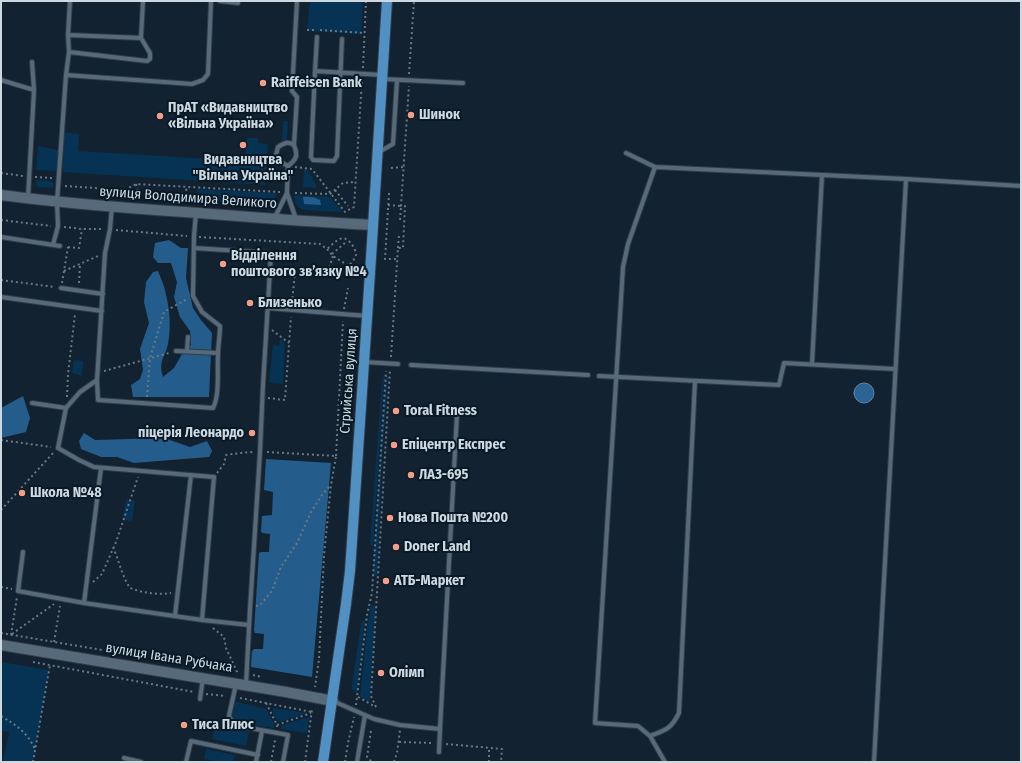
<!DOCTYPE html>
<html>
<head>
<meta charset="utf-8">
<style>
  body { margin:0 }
  #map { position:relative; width:1022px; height:763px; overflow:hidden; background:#122230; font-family:"Fira Sans Condensed",sans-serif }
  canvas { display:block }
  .frame { position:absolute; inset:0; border:2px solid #cdd8e1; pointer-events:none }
</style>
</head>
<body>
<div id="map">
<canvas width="1022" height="763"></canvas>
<div class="frame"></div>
</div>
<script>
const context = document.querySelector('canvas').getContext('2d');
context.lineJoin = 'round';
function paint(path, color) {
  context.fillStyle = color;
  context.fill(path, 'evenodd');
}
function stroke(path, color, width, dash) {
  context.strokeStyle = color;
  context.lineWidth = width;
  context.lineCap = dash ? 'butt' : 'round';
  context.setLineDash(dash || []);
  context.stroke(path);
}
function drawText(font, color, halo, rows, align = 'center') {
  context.font = font + ' "Fira Sans Condensed",sans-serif';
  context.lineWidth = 4;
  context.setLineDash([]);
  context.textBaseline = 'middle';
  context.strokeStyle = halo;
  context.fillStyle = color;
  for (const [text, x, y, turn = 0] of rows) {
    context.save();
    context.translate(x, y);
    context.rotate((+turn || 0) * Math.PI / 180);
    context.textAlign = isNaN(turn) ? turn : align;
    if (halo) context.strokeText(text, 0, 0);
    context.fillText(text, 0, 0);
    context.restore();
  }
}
paint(new Path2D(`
  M310,1H363L361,34L307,31Z
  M283,121H288L287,140H282Z
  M64,132L79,134L78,151L245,161L247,138H258V143L268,144L265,185L63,172Z
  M38,146L58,150L56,171L36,170Z
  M304,170H308L316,185V188L303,187Z
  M36,180L49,181L53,183V188L37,187Z
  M196,189L277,193L271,206L215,201L200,197Z
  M294,195L330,197L342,211L339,212L303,210C296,207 295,203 294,195Z
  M280,339L285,343C284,357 284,370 283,384L269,383L273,344L279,346Z
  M74,360L83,361L82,376L72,373Z
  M386,375L388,376L382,460L377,576L373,575Z
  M384,376L373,547L370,544L382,380Z
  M126,500H135L132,521L123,520Z
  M371,605L376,606L370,695C370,698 371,700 368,702L360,697L367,628Z
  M365,618L357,693L352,689V686L361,624Z
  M1,662L49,670L33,762H3L9,732L1,731Z
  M236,702H238L266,709L274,723V728L237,722L232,717L235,704Z
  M273,708L307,713L280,722C276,721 272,713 273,708Z
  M309,717L307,733L280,729L282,725Z
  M225,720L232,726L249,731L246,746L212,739L216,721Z
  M206,749L235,755L233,762H220L204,759Z`), '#063353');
paint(new Path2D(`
  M303,197C309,196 315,197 320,200L321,205L304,204Z
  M169,240L181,248H188L186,278L193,308L201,320L212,333L209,397H133L131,385L140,379L143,370L140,349L149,323L144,302L146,282L153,272L158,271C161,279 165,287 166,295C170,310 171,329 168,344C165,358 158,360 163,377L174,368L182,354L191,345L190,331L180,317L174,297L177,282L171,263H158L153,257L155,243Z
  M23,396L30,418L26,432L1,438V408Z
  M84,433L95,440L164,438L190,447L207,441L212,451L209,457L134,463L117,457H101L81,449L79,441Z
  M266,459L331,463L312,677L251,667L252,651L254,649H263L264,634L255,633L254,630L259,553L261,552H269L270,534L262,533L261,531L262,516L272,515L273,492L264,490Z`), '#245d8b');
const water = new Path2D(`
  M854 393a10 10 0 1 1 20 0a10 10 0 1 1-20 0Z`);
paint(water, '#2a6492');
stroke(water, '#5b87aa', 1);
const lane = new Path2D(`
  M220,1L238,3
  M68,35L141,38
  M342,39L337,156L334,161L313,160L311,157L315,71L382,75
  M69,52L147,61L150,59V53L141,38L143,1
  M32,62L34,90
  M315,71L317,37
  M66,75L192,84L203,80L208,74L211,1
  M383,79L463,83
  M1,80L34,90L28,198
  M379,152L393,144L397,80
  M626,153L655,167L906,179L874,762
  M288,166L281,162L276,155L278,147C284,143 288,141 294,145
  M655,167L628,244L623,267L595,723L638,726L650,736L665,762
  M906,179L1021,186
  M275,217L287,193
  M296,219L287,193L288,166C297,159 298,155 294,145L297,97L292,91L297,1
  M1,237L60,246
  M53,245L58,226L57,202L66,75L69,52L68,35L70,1
  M194,248L271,253L263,385L260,452L250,609L246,685
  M61,288L103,294
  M1,297L102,311
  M268,308L367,316
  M176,351L218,353
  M187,351L188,337
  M364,362L398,364
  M812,364L822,175
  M411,365L588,375
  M599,376L779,385L784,363L895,369
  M97,380L98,400L213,408C220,395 217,369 218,355C218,345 220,336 220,326L202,312L193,296L194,236L196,213
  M32,403L66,408
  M101,468L84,603L202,620L214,477L94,467L79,460L58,448L66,408L80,392L97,380L105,253L110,229L112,206
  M23,552L18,591L84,603
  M175,616L191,475
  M202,620L249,625
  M236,684L229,716L232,722L239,726L288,735L283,762
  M200,699L203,678
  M333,701L374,719L400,725L440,729L457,414
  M650,736C666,730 671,729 679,713L695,381
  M439,752L440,729
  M124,758L141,762
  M186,762L191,741L258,755
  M256,762L262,731
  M357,762L365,715`);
const secondary = new Path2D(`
  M1,195C62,203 124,208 185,212C248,217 310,222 373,225
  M1,645L286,692L333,701`);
const primary = new Path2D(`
  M323,762L346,604L350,571L371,258L387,1`);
stroke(lane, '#323c47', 6);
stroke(secondary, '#323c47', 12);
stroke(primary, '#323c47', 12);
stroke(new Path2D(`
  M307,30H315
  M320,30L365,33
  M363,68L366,1
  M409,74L414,1
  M295,167L312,169L345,212L354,207L362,80
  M391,168L404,167
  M1,173L23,176
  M35,177L52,178
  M136,184L138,191
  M65,186L125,190L136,184L280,192
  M335,190L348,206
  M295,193L330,194L343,183L355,182
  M389,193L385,259H396
  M182,194L189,187
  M388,205L401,206L400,221
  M1,220L51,226
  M64,227L82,229H103
  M116,230L187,236
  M199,237L320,244L327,249L333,256L349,266C351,263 355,259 356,255C356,248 347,235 340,239C335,241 331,246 327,249
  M68,247L79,248L82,229
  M398,248L399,234
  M332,254L346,242
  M64,271L98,256
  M276,271L295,272
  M1,280L55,287
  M62,283L68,247
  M79,283L80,264
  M292,303L295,272L327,274L333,256
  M344,309L348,288
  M272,330L289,343
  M391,357L398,248H403L405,206H401L409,86
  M104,371L169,353
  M67,397L68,374L75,314
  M147,397L150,358L164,312L187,299
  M268,398L285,400L291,317
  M1,440L51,447
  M267,452L336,456L331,485L324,555L319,659L315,687
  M336,456L343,321
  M217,473L224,464L226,455L240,453L253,452
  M1,510L54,452
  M113,547C119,561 122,576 130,588C143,593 158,595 171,593
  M93,582L102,574L116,542L138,477
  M1,587L12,589
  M256,606L260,605L272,591L281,567L297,543L311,512L322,495L330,486
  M213,628L224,637L226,648L238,674
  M1,633L108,651
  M12,634L54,604
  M11,635L17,597
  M54,642L60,606
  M33,662L194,692
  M253,675L262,677
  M206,694L226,696
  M358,697L376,707
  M240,698L312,712
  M266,703L277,725V727
  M356,705L367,615L372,593L386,371
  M376,707L371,696L390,369
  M1,716C17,726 26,731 35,749
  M277,725L311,713
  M371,731L367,757L372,762
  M399,742L433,743
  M446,744L502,749L501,762
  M33,762L50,665
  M271,762L275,740
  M305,762L312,709
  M345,762L348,743L354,717
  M394,762L397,753L400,730
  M489,762V748`), '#6a7883', 2, [2, 3]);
stroke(lane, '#576a7a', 4);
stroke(secondary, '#576a7a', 10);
stroke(primary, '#5190c3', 10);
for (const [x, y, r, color] of [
  [263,83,4,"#f49e87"],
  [411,115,4,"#f49e87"],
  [160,116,4,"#f49e87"],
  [243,145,4,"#f49e87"],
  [223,264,4,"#f49e87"],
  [250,303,4,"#f49e87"],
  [396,411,4,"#f49e87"],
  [252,433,4,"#f49e87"],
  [394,445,4,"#f49e87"],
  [411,475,4,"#f49e87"],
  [22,493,4,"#f49e87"],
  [390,518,4,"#f49e87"],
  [396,547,4,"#f49e87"],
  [386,581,4,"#f49e87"],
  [381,673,4,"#f49e87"],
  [184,725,4,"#f49e87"]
]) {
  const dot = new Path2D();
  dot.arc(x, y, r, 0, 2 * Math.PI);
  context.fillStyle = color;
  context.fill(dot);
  stroke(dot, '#091926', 1.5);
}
drawText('bold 14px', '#cdd8e1', '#091926', [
  ["Raiffeisen Bank",271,83],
  ["ПрАТ «Видавництво",168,108],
  ["«Вільна Україна»",168,124],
  ["Шинок",419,115],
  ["Видавництва",243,160,"center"],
  ["\"Вільна Україна\"",243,176,"center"],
  ["Відділення",231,256],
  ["поштового зв’язку №4",231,272],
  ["Близенько",258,303],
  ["Toral Fitness",404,411],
  ["піцерія Леонардо",244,433,"right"],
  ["Епіцентр Експрес",402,445],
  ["ЛАЗ-695",419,475],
  ["Школа №48",30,493],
  ["Нова Пошта №200",398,518],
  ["Doner Land",404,547],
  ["АТБ-Маркет",394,581],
  ["Олімп",389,673],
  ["Тиса Плюс",192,725]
], 'left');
drawText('14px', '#cdd8e1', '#091926', [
  ["вулиця Володимира Великого",188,198,4],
  ["Стрийська вулиця",349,381,-86],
  ["вулиця Івана Рубчака",169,658,9]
]);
</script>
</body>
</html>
